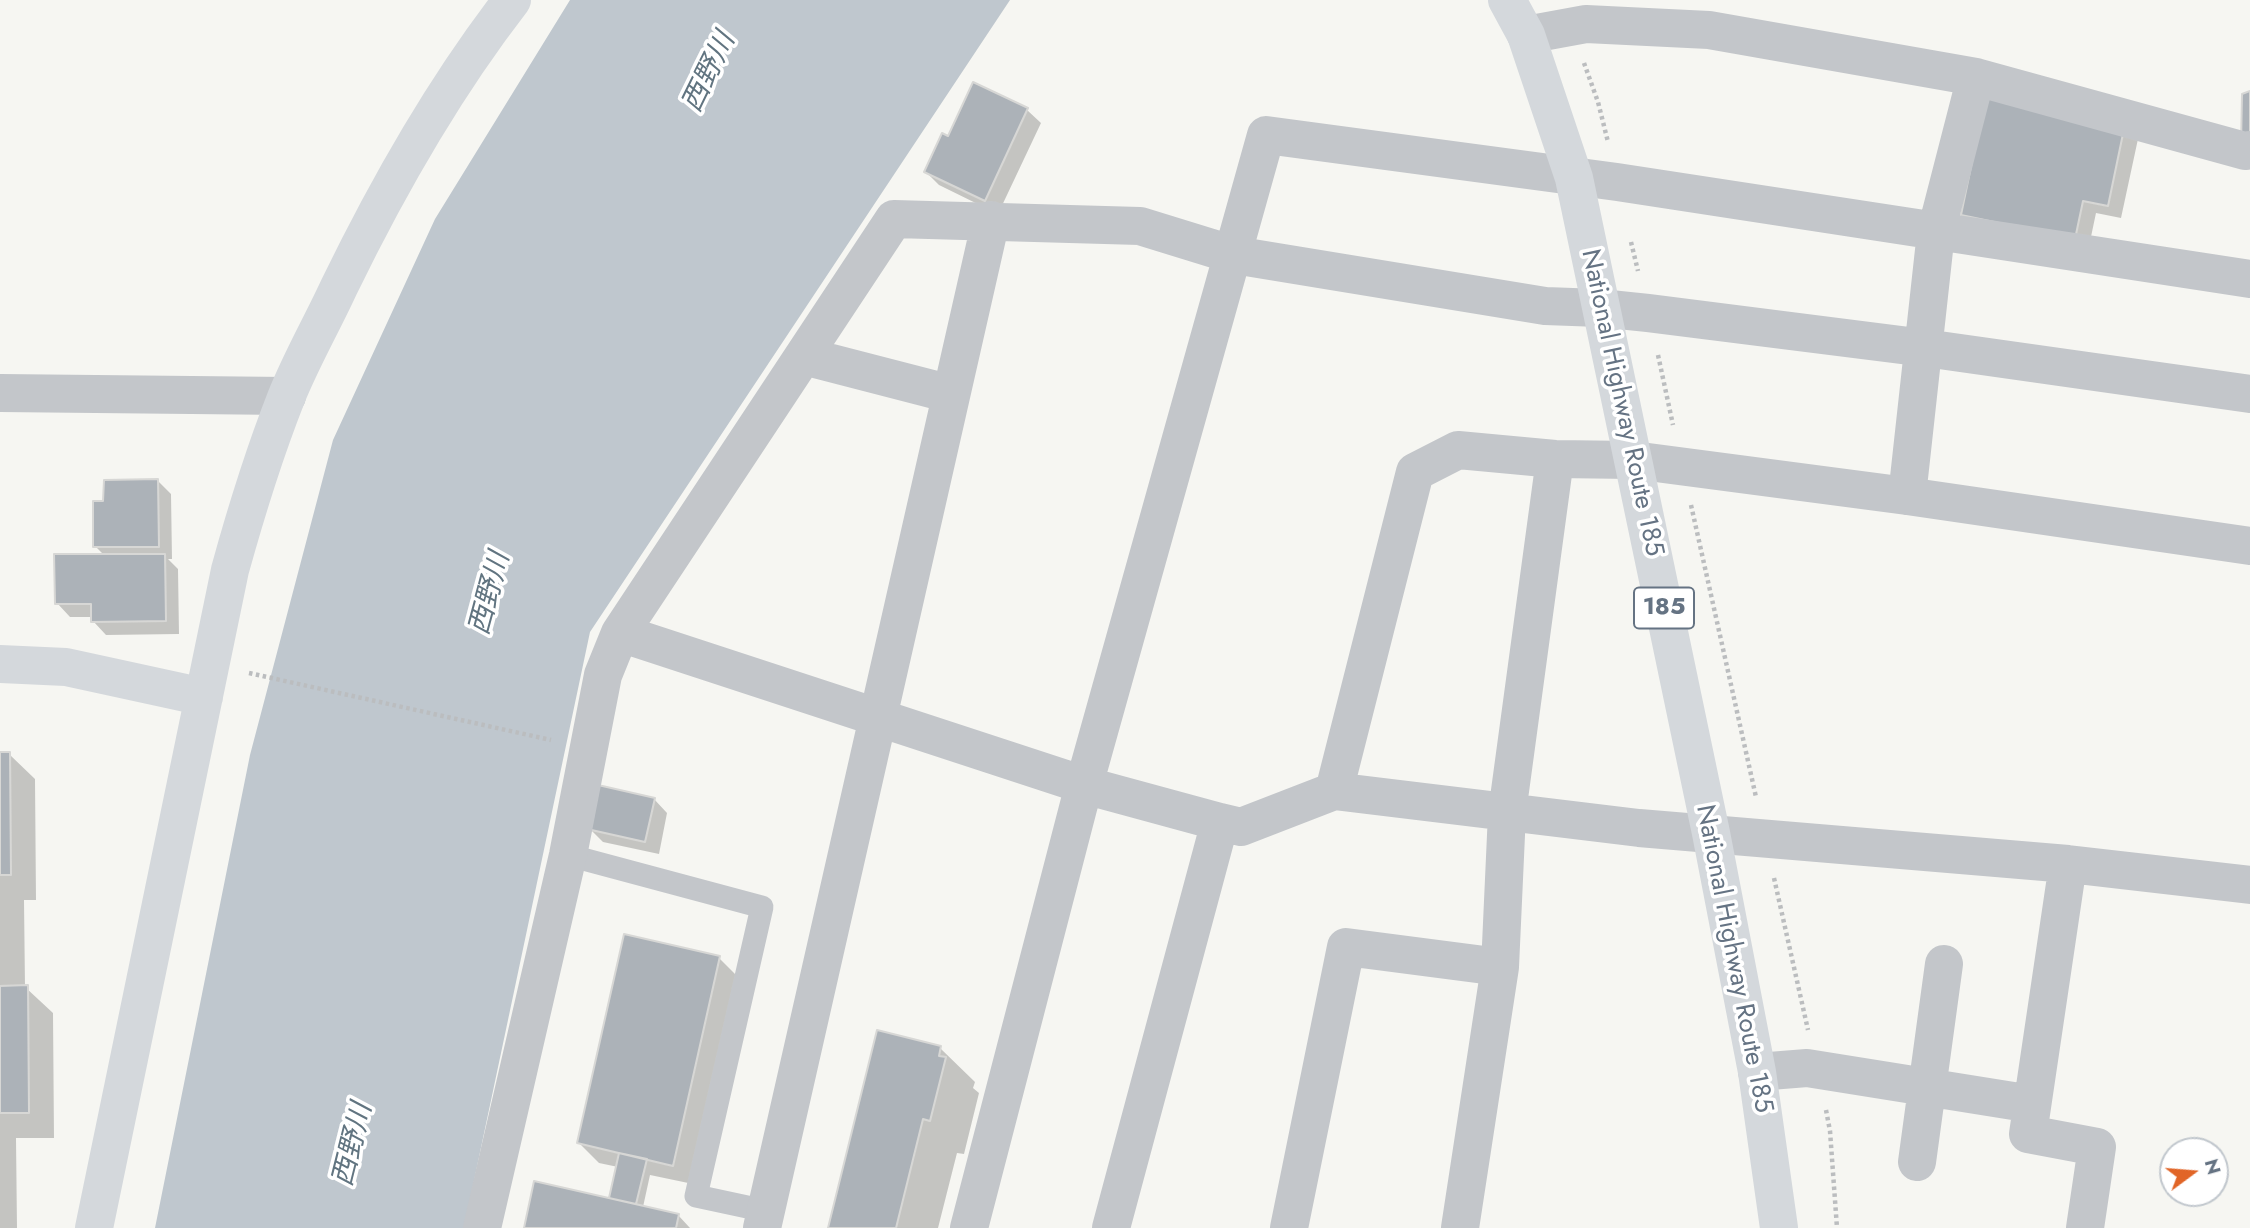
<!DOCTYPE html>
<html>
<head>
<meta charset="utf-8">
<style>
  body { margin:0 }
  #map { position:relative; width:2250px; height:1228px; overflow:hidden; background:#f6f6f2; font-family:Jost,sans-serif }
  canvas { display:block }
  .north { position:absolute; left:2159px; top:1137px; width:70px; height:70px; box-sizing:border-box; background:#fff; border:2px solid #c1c7cd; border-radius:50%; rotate:74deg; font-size:19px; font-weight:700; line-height:28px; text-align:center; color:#657383 }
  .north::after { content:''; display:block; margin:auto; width:24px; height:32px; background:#e16527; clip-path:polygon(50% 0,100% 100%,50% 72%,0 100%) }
</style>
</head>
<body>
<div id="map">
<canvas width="2250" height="1228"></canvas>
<div class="north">N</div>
</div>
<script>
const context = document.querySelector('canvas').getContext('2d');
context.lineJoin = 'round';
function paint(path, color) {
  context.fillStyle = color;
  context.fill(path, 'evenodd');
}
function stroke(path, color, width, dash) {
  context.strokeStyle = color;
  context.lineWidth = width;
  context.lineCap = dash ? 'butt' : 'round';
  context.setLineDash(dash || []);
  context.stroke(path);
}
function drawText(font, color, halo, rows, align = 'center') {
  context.font = font + ' Jost,"Noto Sans JP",sans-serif';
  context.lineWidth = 7;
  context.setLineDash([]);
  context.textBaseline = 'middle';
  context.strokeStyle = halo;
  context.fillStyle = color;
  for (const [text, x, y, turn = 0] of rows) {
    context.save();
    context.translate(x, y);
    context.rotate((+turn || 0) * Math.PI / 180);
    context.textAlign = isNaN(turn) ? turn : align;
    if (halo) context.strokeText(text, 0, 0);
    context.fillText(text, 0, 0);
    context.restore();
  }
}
paint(new Path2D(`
  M570,0H1010L590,632L464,1228H155L250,755L333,440L435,219Z`), '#bfc7ce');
paint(new Path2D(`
  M974,84L1027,110L1041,123L998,214L939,185L926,172L948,139Z
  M1987,96L2138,139L2121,218L2096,213L2088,251L1976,227L1963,214Z
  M158,481L171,494L172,559H168L178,569L179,634L106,635L93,621V617H70L57,603L105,556L95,546L105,502Z
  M0,754H9L35,779L36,900H24L25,987L53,1013L54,1138H16L17,1228H0Z
  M654,799L667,813L659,854L603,842L589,828Z
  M719,958L739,978L693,1184L650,1175L643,1207L678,1215L690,1228H525L615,1201L611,1197L618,1167L599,1163L579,1143Z
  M940,1048L975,1082L973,1088L979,1093L964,1154L957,1153L938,1228H830Z`), '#0003');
const building = new Path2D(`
  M973,82L1028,108L985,201L924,172L942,133L948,136Z
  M2250,91V144L2241,146L2242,94Z
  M1986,94L2125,124L2108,206L2083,201L2075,239L1961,215Z
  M158,479L159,547H93V501H103L104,480Z
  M54,554H165L166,621L91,622V604H55Z
  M0,752H10L11,875H0Z
  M598,785L655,798L645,842L587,829Z
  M624,934L720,956L673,1166L577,1143Z
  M28,985L29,1113H0V986Z
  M877,1030L941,1046L939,1056L946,1057L930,1121L923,1119L896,1228H828Z
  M619,1153L647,1159L636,1204L609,1198Z
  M534,1181L679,1214L676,1228H524Z`);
paint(building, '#acb2b8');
stroke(building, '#d7d7d5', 2);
stroke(new Path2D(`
  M1584,63L1598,102L1608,142
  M1631,242L1638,271
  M1658,355L1673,425
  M1691,505L1756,797
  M249,673L551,740
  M1774,878L1808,1030
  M1826,1110L1830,1131L1837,1228`), '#bbbdbf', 4.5, [3.5, 3.5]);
stroke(new Path2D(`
  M568,855L762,907L696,1196L766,1211`), '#c3c6ca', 23);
stroke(new Path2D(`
  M1526,35L1586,24L1709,30L1976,77L2245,151L2250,150
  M804,356L951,394
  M0,393L287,396
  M1907,496L1936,232L1976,77
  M620,633L1084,785L1220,822L1241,827L1334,791L1415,472L1458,450L1555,459L1633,460L1907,496L2250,546
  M1334,791L1639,828L2068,864L2250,885
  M2068,864L2028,1134L2097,1147L2085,1228
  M1757,1072L1807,1068L2032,1104
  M1917,1162L1944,964
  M482,1228L568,855L603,675L620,633L894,219L1140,226L1234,255L1545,306L1600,308L1648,313L1925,348L2250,394
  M762,1228L991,220
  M969,1228L1084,785L1266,135L1617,182L2250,279
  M1111,1228L1220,822
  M1289,1228L1346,947L1500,967
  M1460,1228L1500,967L1507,813L1555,459`), '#c3c6ca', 38);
stroke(new Path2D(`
  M0,664L66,667L204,697
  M94,1228L230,570C246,512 264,454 286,398C301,360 322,324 339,287C388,186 443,89 512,0`), '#d4d8dc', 38);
stroke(new Path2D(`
  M1507,0L1526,35L1574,178L1711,833L1757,1072L1779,1228`), '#d4d8dc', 38);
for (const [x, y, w] of [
  [1664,608,60]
]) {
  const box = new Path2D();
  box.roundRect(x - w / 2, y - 20.5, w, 41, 5);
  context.fillStyle = '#fff';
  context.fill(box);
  stroke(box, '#657383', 2);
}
drawText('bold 24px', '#657383', null, [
  ["185",1664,608]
]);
drawText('26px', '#657383', '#fff', [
  ["National Highway Route 185",1621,403,78],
  ["National Highway Route 185",1733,959,79]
]);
drawText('italic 28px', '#617480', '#fff', [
  ["西野川",710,73,-64],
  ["西野川",491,594,-75],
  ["西野川",354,1145,-76]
]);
</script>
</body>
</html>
